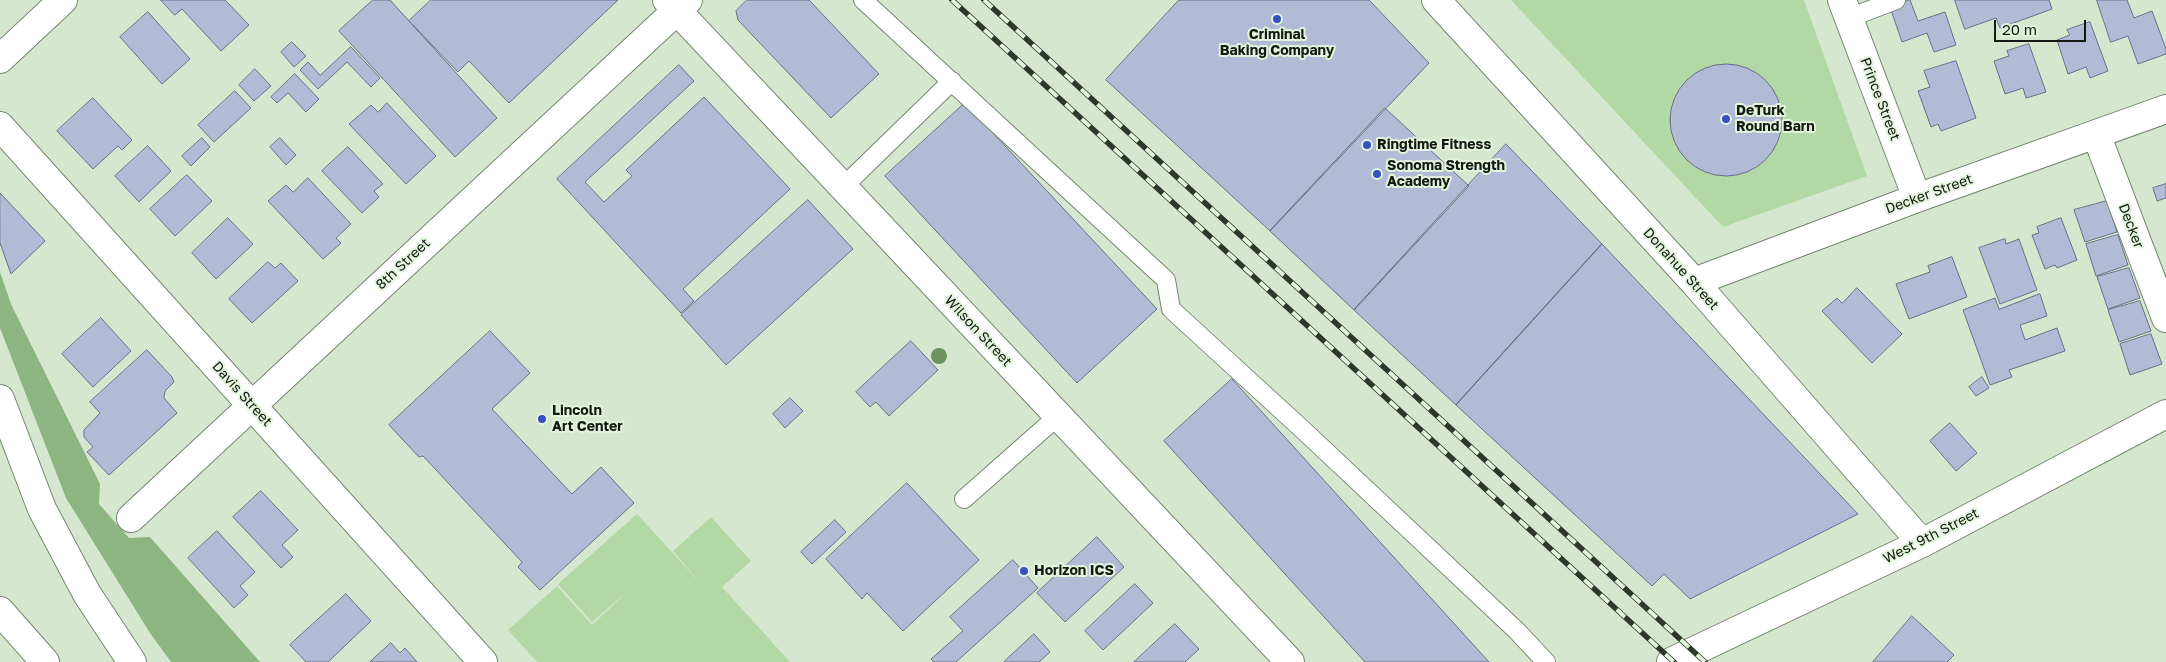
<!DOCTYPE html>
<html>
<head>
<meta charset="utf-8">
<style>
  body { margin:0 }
  #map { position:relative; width:2166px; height:662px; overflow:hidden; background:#d5e8cf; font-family:"Golos Text",sans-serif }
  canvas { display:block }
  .scale { position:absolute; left:1994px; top:20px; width:92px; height:22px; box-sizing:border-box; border:2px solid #131a11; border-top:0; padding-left:6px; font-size:15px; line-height:18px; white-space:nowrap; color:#131a11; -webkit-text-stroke:4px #e2f5dc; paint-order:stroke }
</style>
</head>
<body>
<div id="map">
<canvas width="2166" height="662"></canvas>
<div class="scale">20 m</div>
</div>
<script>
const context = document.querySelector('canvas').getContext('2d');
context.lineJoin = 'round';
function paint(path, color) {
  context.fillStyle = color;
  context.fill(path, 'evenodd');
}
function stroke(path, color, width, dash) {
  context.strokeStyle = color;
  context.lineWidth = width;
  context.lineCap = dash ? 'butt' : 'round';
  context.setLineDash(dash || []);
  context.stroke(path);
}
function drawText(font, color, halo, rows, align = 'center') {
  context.font = font + ' "Golos Text",sans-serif';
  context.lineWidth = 4;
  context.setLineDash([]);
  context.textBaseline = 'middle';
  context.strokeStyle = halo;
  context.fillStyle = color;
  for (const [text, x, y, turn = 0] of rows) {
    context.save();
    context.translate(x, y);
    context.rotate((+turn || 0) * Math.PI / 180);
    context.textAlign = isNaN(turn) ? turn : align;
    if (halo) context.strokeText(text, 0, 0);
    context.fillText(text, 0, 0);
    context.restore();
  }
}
paint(new Path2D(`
  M1511,0H1804L1867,176L1723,227Z
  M637,514L704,587L673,551L711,517L751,561L722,587L790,662H537L508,630L557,586L592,625L630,589L592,622L558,584Z`), '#b1d8a5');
paint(new Path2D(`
  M0,272L11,304L100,484L99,504L129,538L150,537L260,662H171L150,633L66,498L0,328Z`), '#8db581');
const building = new Path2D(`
  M161,0H225L249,25L221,51L182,9L175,15Z
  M373,0H390L497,118L455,157L339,31Z
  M431,0H618L509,103L469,61L458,72L409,21Z
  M747,0H809L879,74L831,118L738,20L736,11Z
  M1179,0H1369L1429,63L1270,231L1106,80Z
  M1910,0L1918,21L1945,12L1956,45L1934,52L1927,33L1902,42L1890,7Z
  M1955,0H2049L2052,9L2000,28L1996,18L1965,29Z
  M2097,0H2127L2134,18L2152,11L2166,49V54L2138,64L2128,36L2111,42Z
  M148,12L190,59L162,84L120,37Z
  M2090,22L2108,71L2090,78L2086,67L2068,74L2057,40L2070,35L2067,30Z
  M292,42L306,56L294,67L281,52Z
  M2029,44L2046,92L2026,98L2023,88L2005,94L1994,61L2009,56L2007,51Z
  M351,47L380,78L371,87L347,62L318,89L300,70L308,62L320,75Z
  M1956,61L1976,118L1941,131L1938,124L1931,127L1918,91L1930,87L1924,71Z
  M1670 120a56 56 0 1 1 112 0a56 56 0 1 1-112 0Z
  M679,65L694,81L585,182L604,202L632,176L626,170L704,97L790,189L683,289L694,301L681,313L557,179Z
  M255,69L271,86L254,101L239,85Z
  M295,74L319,99L306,112L288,93L277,103L271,97Z
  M235,91L251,108L214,142L198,125Z
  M93,98L132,140L122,150L118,146L93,169L57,131Z
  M387,103L436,156L406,184L349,124L371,105L378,112Z
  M965,103L1157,309L1077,383L885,176Z
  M1385,108L1469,186L1354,310L1270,231Z
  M202,138L210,147L191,166L182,156Z
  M280,138L296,155L286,165L270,147Z
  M1506,144L1602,244L1456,405L1354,310Z
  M148,146L171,171L139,202L115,176Z
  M348,147L383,184L374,191L379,197L362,213L322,171Z
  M187,175L212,201L175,236L150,209Z
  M308,178L351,224L336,238L341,243L323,259L268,201L286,185L293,192Z
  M2166,184V198L2157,201L2153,188Z
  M0,193L45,241L11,274L0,243Z
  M808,200L853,249L726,365L681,315Z
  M2107,201L2117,232L2085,242L2074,210Z
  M228,218L253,244L216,279L192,253Z
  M2061,218L2077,260L2057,268L2055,265L2045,269L2032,235L2039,233L2037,227Z
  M2118,235L2128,265L2096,276L2086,244Z
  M2005,239L2006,244L2019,239L2037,290L2000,304L1979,248Z
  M1602,244L1858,514L1690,599L1664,574L1652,586L1456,405Z
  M1952,257L1967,297L1909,319L1896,284L1930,272L1928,266Z
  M268,262L275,268L281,263L298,281L252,323L229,299Z
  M2129,268L2140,298L2108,309L2097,277Z
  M1857,288L1902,334L1872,363L1822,311L1837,298L1842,303Z
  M2040,294L2047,316L2020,325L2025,340L2057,328L2065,351L2009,370L2012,377L1990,385L1963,310L1995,298L1999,309Z
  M2140,301L2151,331L2119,342L2108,310Z
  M101,318L131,351L93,387L62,354Z
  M490,331L530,373L492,409L572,494L601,467L634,503L540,590L518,567L522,562L423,456L419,457L389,425Z
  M2151,334L2162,364L2130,375L2120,344Z
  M911,341L938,370L889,416L876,402L870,407L856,392Z
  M147,350L172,377L174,382L165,391L164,398L177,413L109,475L87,452L93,447L84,437V430L100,413L90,402Z
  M1982,377L1989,388L1976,396L1969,387Z
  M1232,379L1489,662H1365L1164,441Z
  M790,398L803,411L785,428L773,414Z
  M1950,423L1977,453L1956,471L1930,441Z
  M907,483L979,560L903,631L867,593L862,599L826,559Z
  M261,491L298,530L282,545L293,557L281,568L233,517Z
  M835,520L846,532L812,564L801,552Z
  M217,531L255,572L240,586L248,595L234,608L188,558Z
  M1097,537L1124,567L1065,622L1037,593Z
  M1013,560L1038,588L956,662H934L931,659L963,631L950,617Z
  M1135,584L1153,603L1103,650L1085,631Z
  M346,594L371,621L328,662H306L290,645Z
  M1912,616L1954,655L1947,662H1873Z
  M1175,624L1199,649L1185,662H1134Z
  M1034,634L1050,652L1039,662H1004Z
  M391,643L400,653L405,648L417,662H370Z`);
paint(building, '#b1bbd5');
stroke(building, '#687088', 1);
const lane = new Path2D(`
  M863,0L1166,280L1171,309L1302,429L1517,631L1546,662
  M1849,18L1896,0
  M843,187L952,81
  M964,499L1058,416`);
const street = new Path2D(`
  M667,0L1290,662
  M1436,0L1694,282L1922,543
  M1842,0L1917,198
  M0,59L63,0
  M2096,134L2166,318
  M1694,282L1917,198L2166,109
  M131,518L688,0`);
const secondary = new Path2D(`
  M0,126L483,662
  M1671,662L1922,543L2166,414`);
const highway = new Path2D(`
  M0,399L42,509L87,594L132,662
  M0,611L45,662`);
stroke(lane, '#758670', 20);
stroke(street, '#758670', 30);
stroke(secondary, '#758670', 30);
stroke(highway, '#758670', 30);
stroke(lane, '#fff', 18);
stroke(street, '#fff', 28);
stroke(secondary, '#fff', 28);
stroke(highway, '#fff', 28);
const rail = new Path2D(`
  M952,0L1674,662
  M984,0L1705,662`);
stroke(rail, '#2e372b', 5.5);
stroke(rail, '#e2f5dc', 4, [11]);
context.fillStyle = '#6e935e';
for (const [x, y] of [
  [939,356]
]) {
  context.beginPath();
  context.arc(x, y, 8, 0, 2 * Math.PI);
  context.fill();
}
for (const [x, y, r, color] of [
  [1277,19,5,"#3751c3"],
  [1726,119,5,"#3751c3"],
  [1367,145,5,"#3751c3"],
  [1377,174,5,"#3751c3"],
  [542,419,5,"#3751c3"],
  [1024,571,5,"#3751c3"]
]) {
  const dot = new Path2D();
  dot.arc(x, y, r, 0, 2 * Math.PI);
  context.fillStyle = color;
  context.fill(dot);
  stroke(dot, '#e2f5dc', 2);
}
drawText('bold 14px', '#131a11', '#e2f5dc', [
  ["Criminal",1277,35,"center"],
  ["Baking Company",1277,51,"center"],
  ["DeTurk",1736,111],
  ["Round Barn",1736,127],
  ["Ringtime Fitness",1377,145],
  ["Sonoma Strength",1387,166],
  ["Academy",1387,182],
  ["Lincoln",552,411],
  ["Art Center",552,427],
  ["Horizon ICS",1034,571]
], 'left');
drawText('14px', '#131a11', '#e2f5dc', [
  ["Prince Street",1880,99,69],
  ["Decker Street",1929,194,-20],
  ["Decker",2131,226,69],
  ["8th Street",403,264,-43],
  ["Donahue Street",1681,269,48],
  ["Wilson Street",978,331,47],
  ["Davis Street",242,394,48],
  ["West 9th Street",1931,536,-27]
]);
</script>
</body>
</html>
